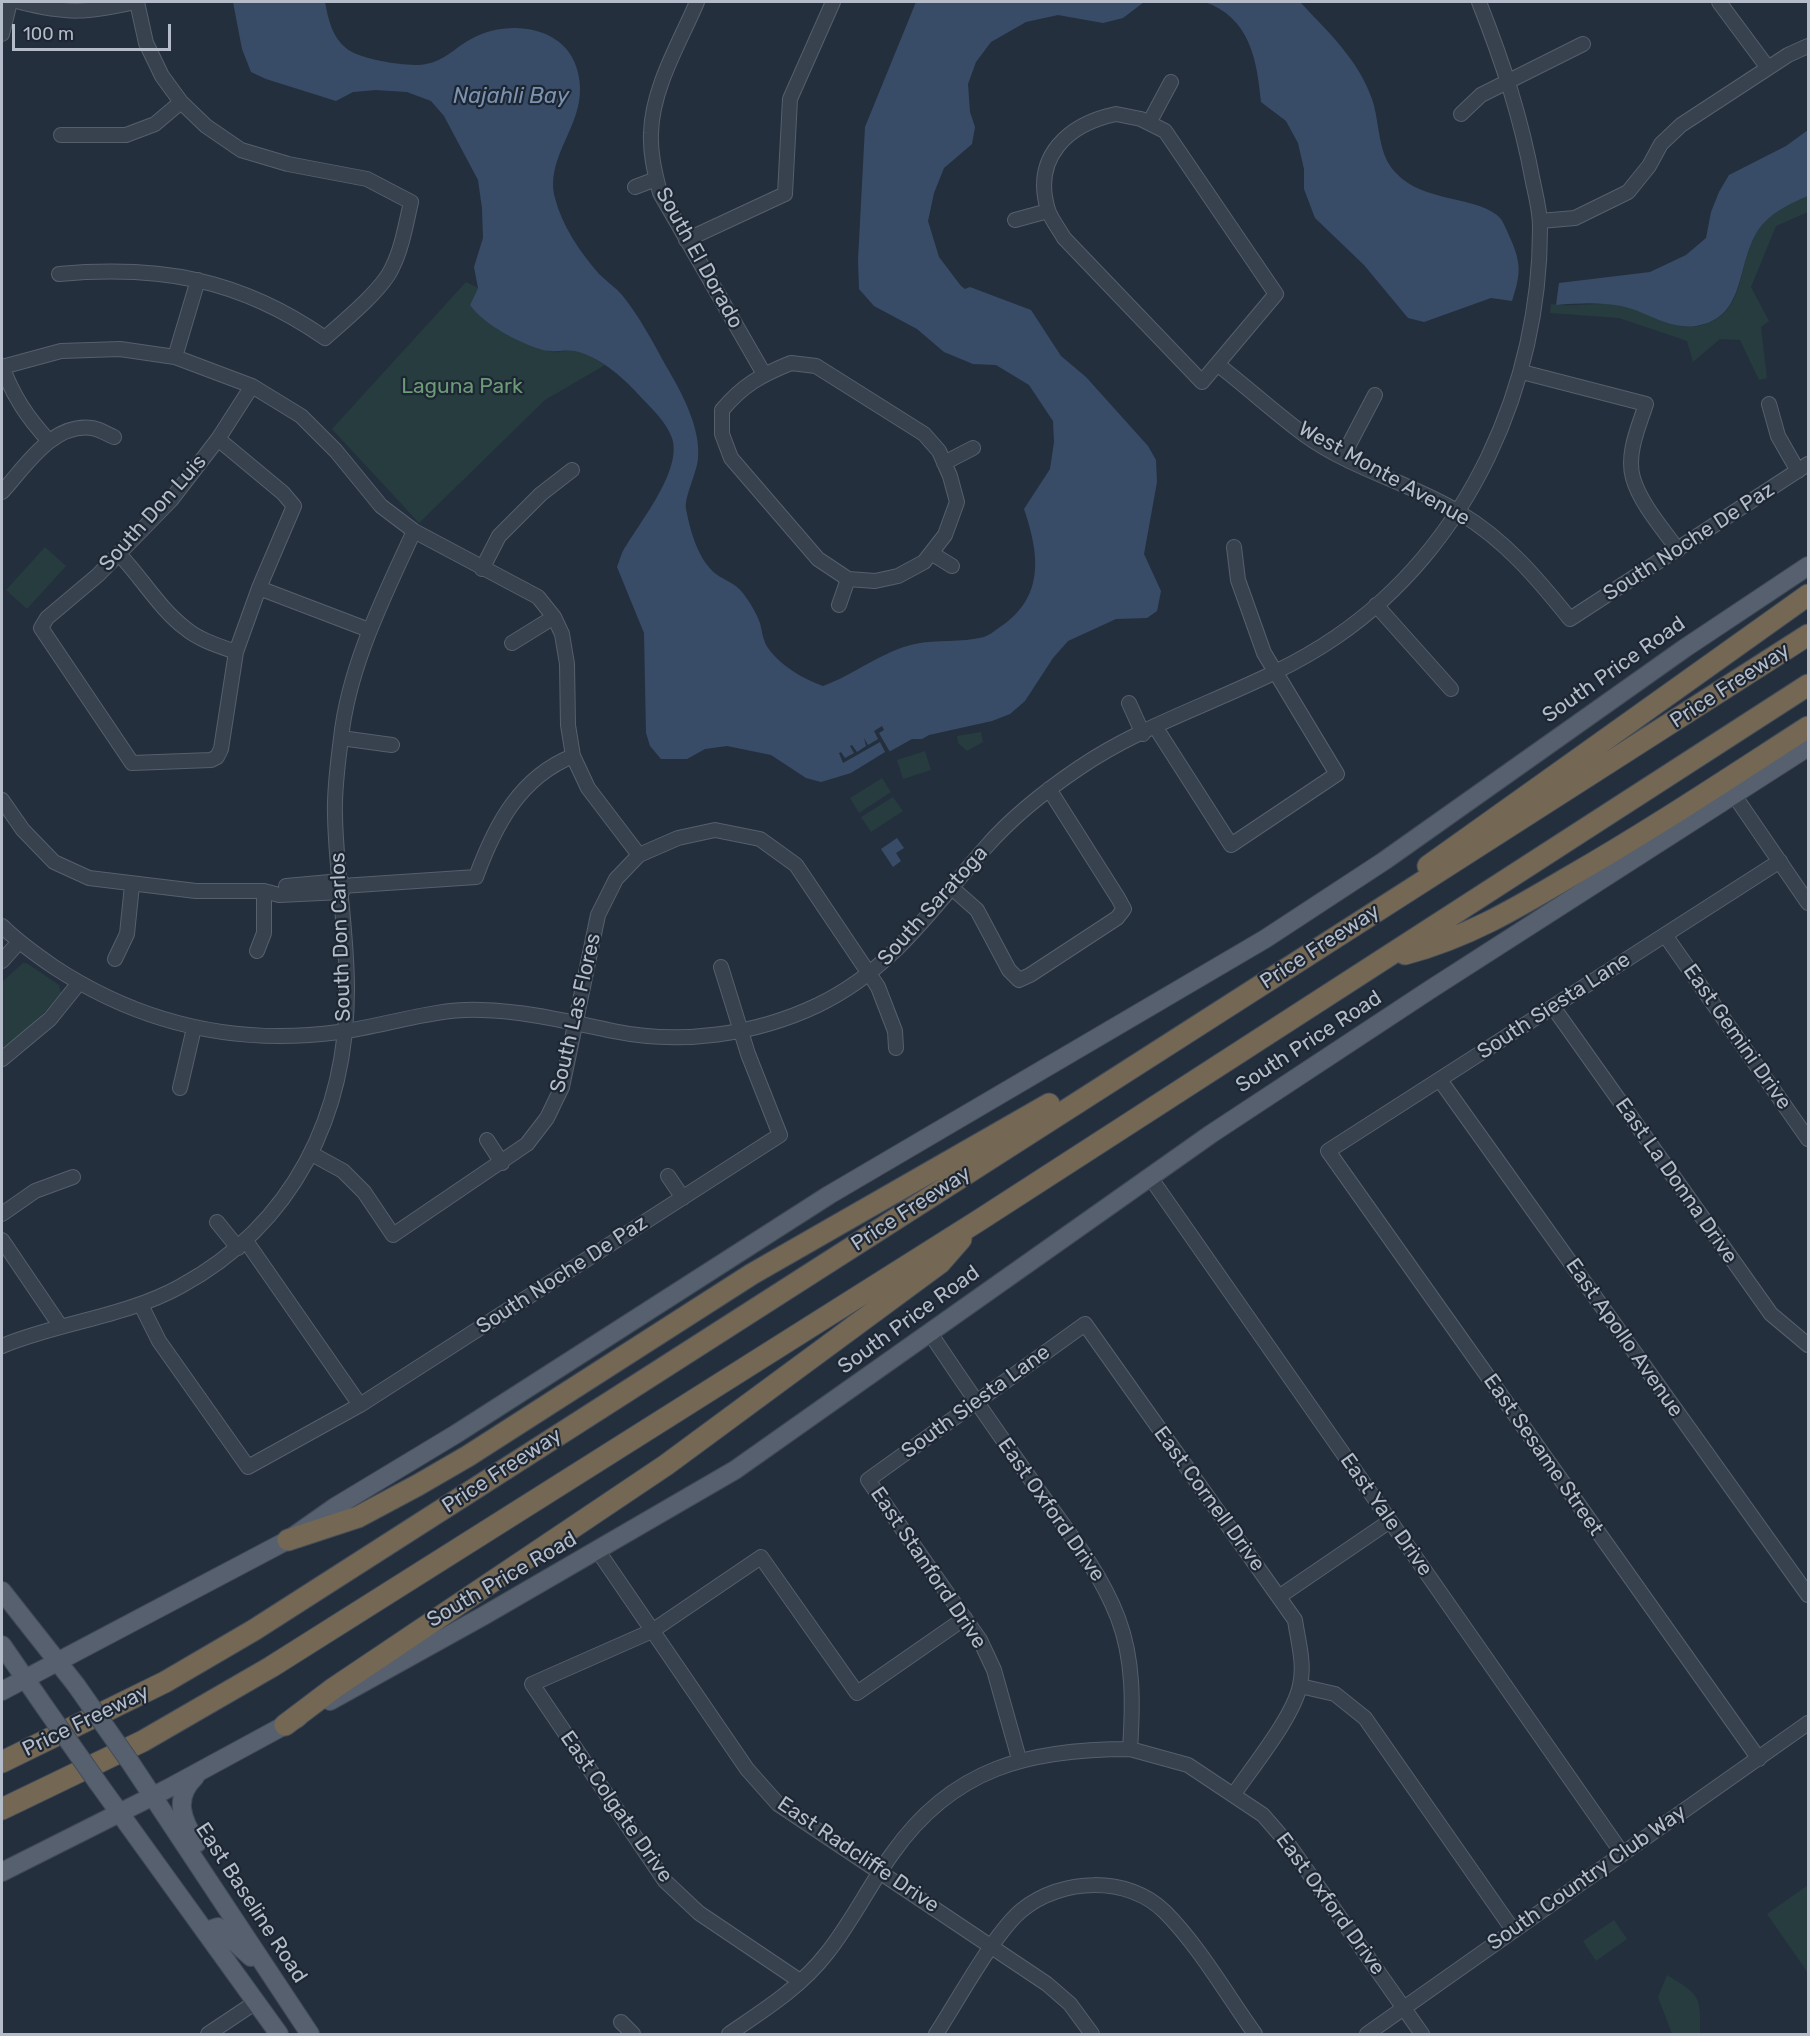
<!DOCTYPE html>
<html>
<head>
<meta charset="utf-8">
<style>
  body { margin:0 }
  #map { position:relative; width:1810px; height:2036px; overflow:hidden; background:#242f3e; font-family:Rubik,sans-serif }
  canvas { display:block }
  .frame { position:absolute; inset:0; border:3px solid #b4bcc9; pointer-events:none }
  .scale { position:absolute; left:12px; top:24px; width:159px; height:27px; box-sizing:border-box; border:3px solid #b4bcc9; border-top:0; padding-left:8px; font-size:18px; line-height:21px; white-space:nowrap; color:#b4bcc9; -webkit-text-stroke:4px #1d2633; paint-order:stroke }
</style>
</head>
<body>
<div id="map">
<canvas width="1810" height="2036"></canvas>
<div class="frame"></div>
<div class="scale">100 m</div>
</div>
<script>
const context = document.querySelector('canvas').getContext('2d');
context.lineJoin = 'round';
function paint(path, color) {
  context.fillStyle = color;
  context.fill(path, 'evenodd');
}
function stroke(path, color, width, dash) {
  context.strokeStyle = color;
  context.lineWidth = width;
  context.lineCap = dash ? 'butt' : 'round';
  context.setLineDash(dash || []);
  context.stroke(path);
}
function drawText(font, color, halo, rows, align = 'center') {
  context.font = font + ' Rubik,sans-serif';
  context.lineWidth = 4.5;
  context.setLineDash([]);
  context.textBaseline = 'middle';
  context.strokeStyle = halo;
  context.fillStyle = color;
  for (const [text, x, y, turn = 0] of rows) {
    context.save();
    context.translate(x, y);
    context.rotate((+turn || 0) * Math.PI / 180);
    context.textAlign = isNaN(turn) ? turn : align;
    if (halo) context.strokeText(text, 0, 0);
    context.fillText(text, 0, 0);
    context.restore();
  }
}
paint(new Path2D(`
  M1808,196V212L1776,226L1751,287L1769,321L1761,327L1767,378L1759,380L1740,340L1720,339L1693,362L1687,341L1619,318L1550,313L1551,304C1575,308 1599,301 1624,306C1648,312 1672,331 1698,326C1748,316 1736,265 1757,232C1769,213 1789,204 1808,196Z
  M466,282L478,288L470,305C486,328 526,346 553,352C559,353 566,350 572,350C583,351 596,359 605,365L545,400L419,523L332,429Z
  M45,547L66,566L27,609L6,590Z
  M981,732L983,742L967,751L958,743L957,736Z
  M925,751L931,770L903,779L897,760Z
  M882,778L891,792L859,813L850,798Z
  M893,797L903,811L871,832L861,817Z
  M23,963L28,964L59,985L61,993L34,1024L2,1048V982Z
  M1808,1885V1973L1767,1914Z
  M1614,1920L1627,1939L1596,1961L1583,1941Z
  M1667,1975C1700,1995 1701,1996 1700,2034H1672L1658,1997Z`), '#263c3f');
paint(new Path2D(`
  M233,2H325C328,18 332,37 346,48C357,59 411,68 426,64C444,61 456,47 471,39C509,18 568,26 578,73C590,122 544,153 555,198C562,226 580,252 599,274C606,281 615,287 622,295C639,316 653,342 666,366C681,391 701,428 698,458C697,473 684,497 686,509C690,530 698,560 716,574C724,580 735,583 742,592C749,601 756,612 760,623C762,631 763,641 768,648C780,665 803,679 823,686C854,675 882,651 915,644C937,639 961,643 984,637C990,635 997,629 1003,625C1045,595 1039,553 1024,509L1050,469L1054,442L1053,421L1029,385L996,365L973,364L944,352L917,329L874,306L859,289L858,260L865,127L916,2H1144L1123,18L1103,23L1058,15L1026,22L991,42L976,62L968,84L970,112L975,127L972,144L944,168L934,193L928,221L939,257L961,286L965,289L970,287L1031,310L1061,356L1086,377L1148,446L1156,460L1157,482L1144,554L1161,591L1157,611L1147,618L1116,619L1068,641L1053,658L1025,701L1010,714L992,721L929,735L922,739H912L851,773L821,782L806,778L771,755L727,746L705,749L687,759H661L650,746L646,733L644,633L617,567L622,553C638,524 683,471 672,438C666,421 650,407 638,394C621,376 600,357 575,351C564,349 554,353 543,350C519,343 484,325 470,305L478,288L474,267L483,238L482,208L478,180L444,116L431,101L407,92L376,90L353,92L336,101L266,79L251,72L242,49Z
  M1205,2H1300C1328,32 1358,59 1372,99C1380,122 1377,153 1395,172C1423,204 1480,195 1501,219C1505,225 1508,234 1511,240C1522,265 1520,276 1512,301L1491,298L1424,322L1408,318L1364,265L1315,218L1304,189V169L1298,143L1286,121L1261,102C1257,60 1250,18 1205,2Z
  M1808,130V196C1789,204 1768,214 1757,232C1736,266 1746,318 1696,326C1669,330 1646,311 1621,306C1600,302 1578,303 1556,305L1559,283L1650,272L1686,255L1706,238L1711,212L1719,192L1729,175L1786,146Z
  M897,838L904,848L896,853L901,861L893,867L881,849Z`), '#394c67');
paint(new Path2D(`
  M882,726L884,730L879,733L890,752L852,775L851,773L885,752L880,742L843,763L839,753L841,752L845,758L854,753L850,746L852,745L857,752L866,746L864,738L868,745L878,739L874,731Z`), '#242f3e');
const minor = new Path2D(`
  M20,2C68,14 87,13 135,2
  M697,2C680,42 652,88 651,133C650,154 655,173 660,193L764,374
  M1719,2L1768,68
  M2,34L10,2
  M1116,114L1141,119L1165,131L1276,294L1202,382L1064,238C1059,229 1051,219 1048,210C1032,157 1068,124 1116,114Z
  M1461,114L1481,95L1583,44
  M1149,123L1171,82
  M61,135H126L155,124L181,102
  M635,187L656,179
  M1015,220L1048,211
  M1540,221L1575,218L1628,192L1649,166L1661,144L1681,125L1788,55L1808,46
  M686,240L785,194L790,99L833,2
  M59,274C161,265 240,279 325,338C344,321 382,290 392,268C402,248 406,224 411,202L367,179L288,164L241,150L206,126L181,102L162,76L146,43L137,2
  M175,357L198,280
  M791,363L816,366L924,434L939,451L950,476L957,502L945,535L924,562L898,576L875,581L848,579L818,559L731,458L722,434V410C743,385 761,375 791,363Z
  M1217,364C1247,387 1275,413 1305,435C1352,469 1411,483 1460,513C1505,540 1537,578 1570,619L1808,464
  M2,366C13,396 27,417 49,441
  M2,367L61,351L120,349L175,357L252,386L301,416L336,451L381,506L414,531L538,597L554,617L562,634L567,664L568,725L573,756L588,788L639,855L678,838L715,830L760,839L796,865L878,987L895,1031L896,1048
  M1522,372L1646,404C1639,426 1626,454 1633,478C1640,503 1663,529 1678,550
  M1769,404L1778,436L1798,471
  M218,439L283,493L294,506L259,588L236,652L221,749L217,757L211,760L132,763L41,628L47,618L98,575L171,500L218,439L252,386
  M1343,456L1375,395
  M944,463L973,448
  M2,492C26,466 52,423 92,428C99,429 107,434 114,437
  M931,553L952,566
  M119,554C142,578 159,608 185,628C199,640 219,646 236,652
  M482,569L499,536L541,494L572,470
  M259,588L369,630
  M839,605L848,579
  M1376,605L1451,689
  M512,643L554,617
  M1129,703L1143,734
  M1156,728L1231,845L1337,774L1264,653L1238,580L1234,547
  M341,738L392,745
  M1734,795L1808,903
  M2,800L23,830L54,862L89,878L196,891H264L279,895L342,892
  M286,886L341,881
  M342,886L476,877C495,825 520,777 573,756
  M952,888L977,910L1009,970L1019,980L1030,975L1117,918L1124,909L1118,898L1049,789
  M2,926C18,942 35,954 54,967C141,1024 235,1046 339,1032C386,1026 433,1008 481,1010C526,1011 569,1022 613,1031C681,1045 755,1035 818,1005C893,969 933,907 986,847C1013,816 1045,791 1079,768C1156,715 1258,691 1336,637C1469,546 1541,384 1540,226C1540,211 1536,196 1533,182C1521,117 1503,63 1479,2
  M1665,935L1808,1139
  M257,951L264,933V891
  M115,959L127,934L132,885
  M2,961L18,943
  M1553,1007L1771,1314L1808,1345
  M2,1059L50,1019L79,983
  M1440,1080L1808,1595
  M180,1088L194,1028
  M487,1140L502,1163
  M312,1154L343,1171L364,1192L393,1235L527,1144L547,1118L562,1087L598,915L616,879L639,855
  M668,1176L683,1198
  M1150,1177L1622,1853
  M2,1214L35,1191L73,1177
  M217,1222L238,1248
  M2,1240L61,1327
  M246,1241L360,1405
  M141,1305L159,1341L248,1467L360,1405L780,1135L748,1054L721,967
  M930,1333C966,1387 1002,1439 1039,1491C1068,1532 1100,1571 1118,1618C1134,1660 1133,1705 1130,1749L1188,1765L1263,1815L1289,1845L1422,2034
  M2,1346C60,1322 125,1317 181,1286C294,1224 347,1115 347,989C347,930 336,873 335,815C334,790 338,763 341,738C349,665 384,597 414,531
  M598,1551L747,1769L778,1804L1047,1984L1070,2004L1092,2034
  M1280,1596L1390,1521
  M1300,1686L1335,1694L1365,1718L1513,1930
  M1019,1759L994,1670L980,1640L868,1480L1085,1324L1295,1620C1298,1641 1305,1664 1300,1685C1294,1716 1253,1766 1234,1794
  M1759,1759L1328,1151L1780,861
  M800,1981L699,1913L665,1881L532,1684L652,1631L761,1557L857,1693L965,1618
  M621,2022L633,2034
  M208,2034L256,2002
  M729,2034C764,2010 800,1988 827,1953C851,1923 869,1886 892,1854C953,1767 1030,1749 1130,1749
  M936,2034C957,2002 994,1933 1022,1910C1061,1878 1128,1875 1165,1912C1199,1946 1227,1995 1255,2034
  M1367,2034L1808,1723`);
const major = new Path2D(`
  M2,1591L76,1685
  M2,1645L44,1706
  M2,1691L288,1540L335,1507L456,1434L829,1195L1265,939L1384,861L1685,648L1808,566
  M330,1701L485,1615L735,1470L1211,1134L1431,989L1808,747
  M130,1762L310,2034
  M195,1777C173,1798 182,1820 197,1843
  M98,1783L279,2034
  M2,1872L169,1788L298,1718
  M206,1931L218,1927L251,1957`);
const highway = new Path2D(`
  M1428,866L1808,595
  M1405,954C1466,938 1515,909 1569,877C1651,830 1729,778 1808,727
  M288,1540L358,1517L418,1485L468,1456L752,1274L1049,1104
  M285,1725L334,1688L666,1465L940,1263L961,1239
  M2,1762L165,1682L254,1630L1808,635
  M2,1809L143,1741L271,1667L978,1221L1808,685`);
stroke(minor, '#565f6c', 16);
stroke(major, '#414a57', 20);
stroke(highway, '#434c59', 23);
stroke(minor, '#38414e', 14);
stroke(major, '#56606e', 18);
stroke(highway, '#746855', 21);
const majorBridge = new Path2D(`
  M76,1685L130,1762
  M44,1706L98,1783`);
stroke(majorBridge, '#414a57', 20, []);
stroke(majorBridge, '#56606e', 18);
drawText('21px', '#b4bcc9', '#1d2633', [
  ["South El Dorado",699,258,61],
  ["West Monte Avenue",1384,474,29],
  ["South Don Luis",153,513,-48],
  ["South Noche De Paz",1689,542,-33],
  ["South Price Road",1614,670,-35],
  ["Price Freeway",1730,686,-33],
  ["South Saratoga",933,906,-48],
  ["South Don Carlos",341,937,-92],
  ["Price Freeway",1320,947,-33],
  ["South Siesta Lane",1554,1006,-33],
  ["South Las Flores",576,1013,-77],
  ["East Gemini Drive",1737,1037,55],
  ["South Price Road",1309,1042,-33],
  ["East La Donna Drive",1676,1181,55],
  ["Price Freeway",911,1209,-33],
  ["South Noche De Paz",562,1275,-33],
  ["South Price Road",909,1320,-36],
  ["East Apollo Avenue",1624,1338,55],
  ["South Siesta Lane",976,1402,-36],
  ["East Sesame Street",1543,1455,55],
  ["Price Freeway",502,1471,-33],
  ["East Cornell Drive",1209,1499,54],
  ["East Oxford Drive",1051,1510,55],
  ["East Yale Drive",1386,1515,55],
  ["East Stanford Drive",928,1568,56],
  ["South Price Road",502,1580,-30],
  ["Price Freeway",86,1721,-26],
  ["East Colgate Drive",616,1807,55],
  ["East Radcliffe Drive",858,1855,34],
  ["South Country Club Way",1587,1878,-35],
  ["East Baseline Road",251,1903,57],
  ["East Oxford Drive",1330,1904,54]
]);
drawText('21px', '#6b9a76', '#1d2633', [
  ["Laguna Park",462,387]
]);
drawText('italic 22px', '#7c92b1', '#1d2633', [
  ["Najahli Bay",511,97]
]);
</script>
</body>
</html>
